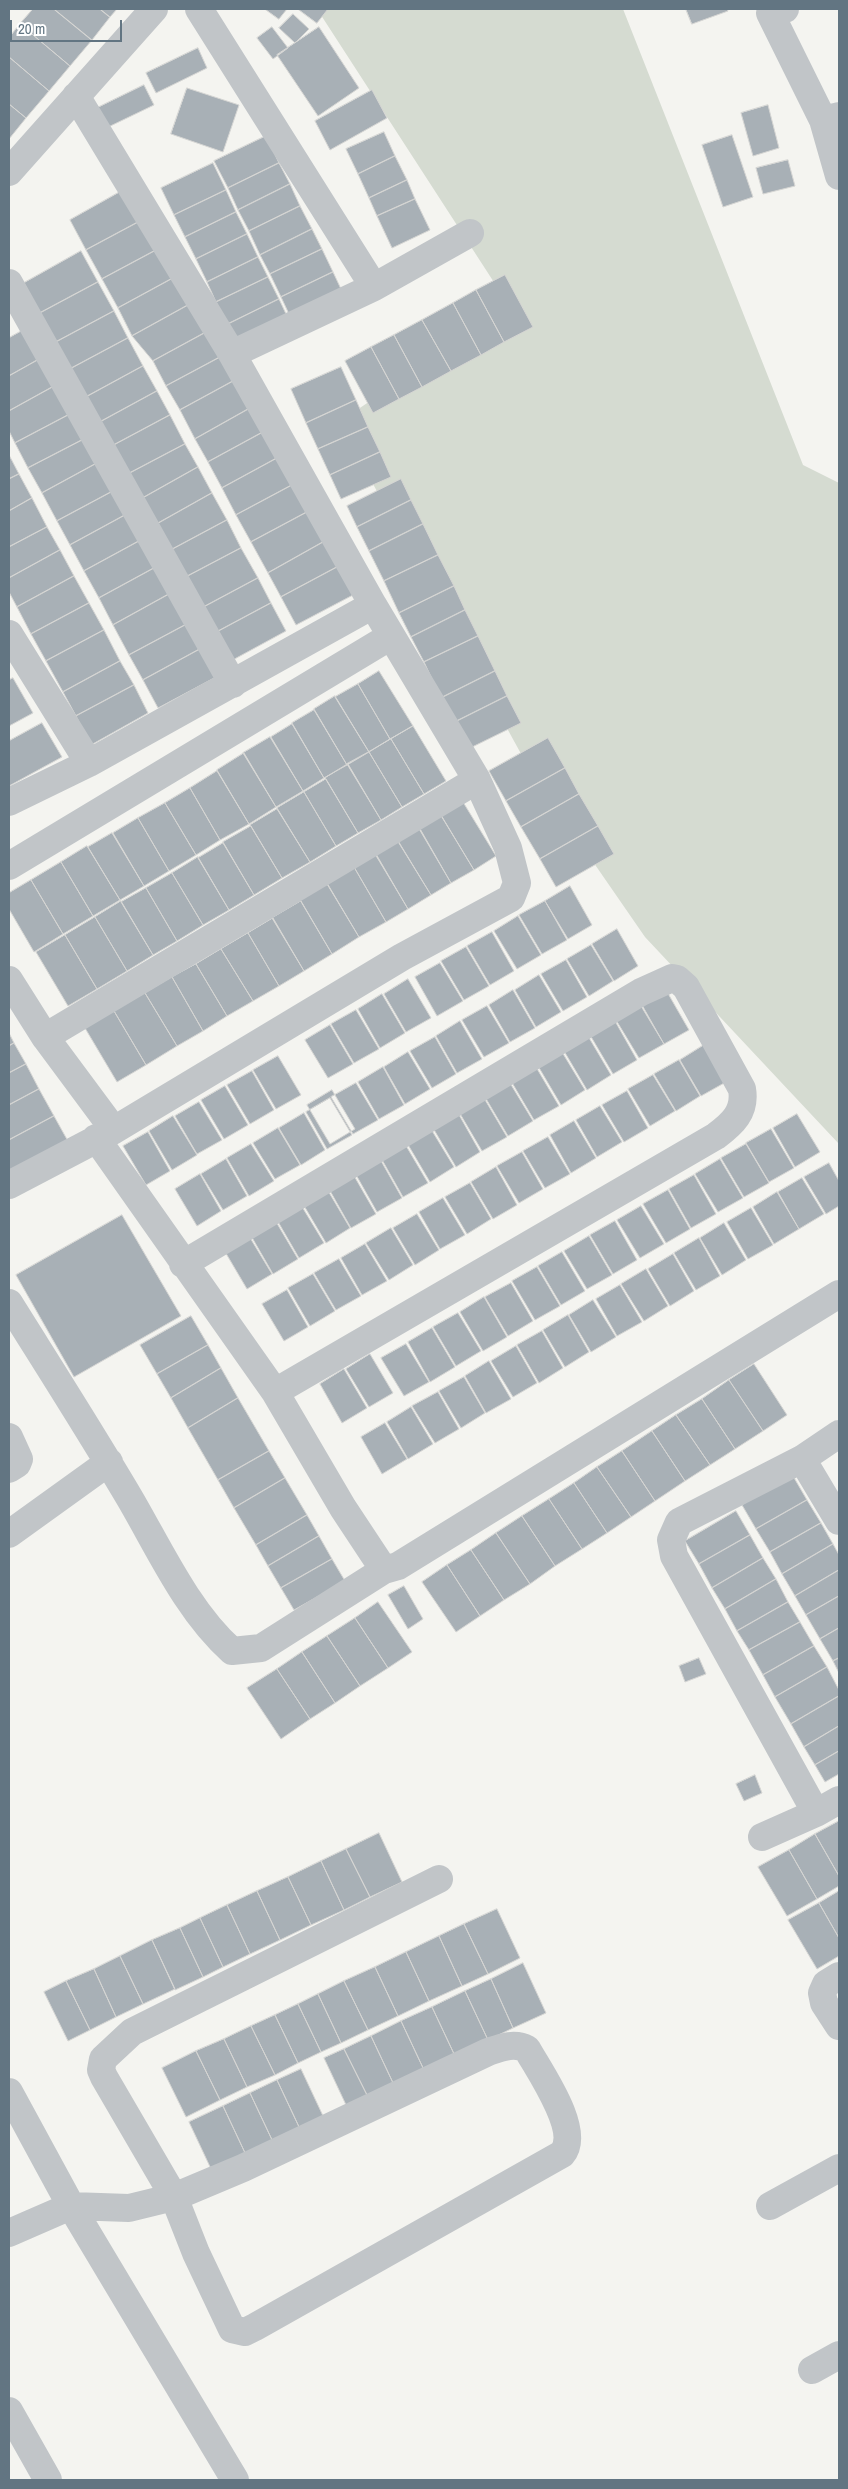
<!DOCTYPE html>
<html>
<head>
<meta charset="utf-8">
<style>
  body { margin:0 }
  #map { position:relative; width:848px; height:2489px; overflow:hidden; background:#f4f4f0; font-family:"Archivo Narrow",sans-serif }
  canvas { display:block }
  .frame { position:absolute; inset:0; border:10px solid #627582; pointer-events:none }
  .scale { position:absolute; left:10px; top:20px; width:112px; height:22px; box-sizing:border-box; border:2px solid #627582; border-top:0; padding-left:6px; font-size:15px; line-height:18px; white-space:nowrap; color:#627582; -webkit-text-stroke:4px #fff; paint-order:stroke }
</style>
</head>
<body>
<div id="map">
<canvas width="848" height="2489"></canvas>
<div class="frame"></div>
<div class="scale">20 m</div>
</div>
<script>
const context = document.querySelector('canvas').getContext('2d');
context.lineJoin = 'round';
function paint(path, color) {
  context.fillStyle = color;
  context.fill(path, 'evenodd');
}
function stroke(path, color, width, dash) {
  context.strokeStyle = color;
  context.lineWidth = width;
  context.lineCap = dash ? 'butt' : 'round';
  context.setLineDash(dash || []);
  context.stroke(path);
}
paint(new Path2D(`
  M317,9H623L803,465L839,483V1144L645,937L531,772L339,422L510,307Z`), '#d5dbd1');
const building = new Path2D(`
  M33,9H54L92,40L70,66L20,24Z
  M54,9H100L110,17L92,40Z
  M100,9H117L110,17Z
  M265,9H287L279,19Z
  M298,9H328L317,23Z
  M686,9H727L728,11L692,24Z
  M293,14L309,29L295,43L279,28Z
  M20,24L70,66L49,91L9,57V38Z
  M272,27L288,48L273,59L257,38Z
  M319,27L359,88L318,116L277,55Z
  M198,48L207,68L156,93L146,73Z
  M9,57L49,91L26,118L9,104Z
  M144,85L154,105L102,130L93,110Z
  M187,88L239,105L223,152L171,134Z
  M372,90L387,118L330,150L315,121Z
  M9,104L26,118L9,139Z
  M768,105L779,148L753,156L741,113Z
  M384,132L395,156L358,174L346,149Z
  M732,135L753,197L723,207L702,145Z
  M266,136L279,163L228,188L214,161Z
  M395,156L407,180L369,198L358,174Z
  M788,160L795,186L763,194L756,168Z
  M213,163L226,190L174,215L161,188Z
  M279,163L290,184L238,210L228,188Z
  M407,180L415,199L377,216L369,198Z
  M290,184L300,206L249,231L238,210Z
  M127,188L144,219L86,250L70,220Z
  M226,190L236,212L185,237L174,215Z
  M415,199L430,230L392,248L377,216Z
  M300,206L312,229L260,255L249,231Z
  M236,212L247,234L196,259L185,237Z
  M144,219L160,248L102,279L86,250Z
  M312,229L322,249L270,274L260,255Z
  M247,234L258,257L207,282L196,259Z
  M160,248L175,277L118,308L102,279Z
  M322,249L333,272L281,297L270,274Z
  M81,251L98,282L40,313L24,283Z
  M258,257L268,277L216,302L207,282Z
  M333,272L341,289L289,314L281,297Z
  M505,275L533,327L504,342L476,290Z
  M175,277L190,304L132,336L118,308Z
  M268,277L279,299L228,324L216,302Z
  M98,282L114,311L56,342L40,313Z
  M476,290L504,342L481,355L453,303Z
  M279,299L287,316L236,341L228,324Z
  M453,303L481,355L451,371L422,320Z
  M190,304L210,330L153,361L132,336Z
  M114,311L128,338L70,369L56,342Z
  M422,320L451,371L422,387L394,335Z
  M27,328L43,357L9,376V338Z
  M210,330L224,355L166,386L153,361Z
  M394,335L422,387L399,399L371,347Z
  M128,338L143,366L86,397L70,369Z
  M371,347L399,399L373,413L345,361Z
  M224,355L237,379L180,410L166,386Z
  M43,357L58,384L9,411V376Z
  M143,366L157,391L100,422L86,397Z
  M341,367L356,400L306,423L291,389Z
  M237,379L252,407L195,439L180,410Z
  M58,384L72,413L15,443L9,431V411Z
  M157,391L170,415L112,446L100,422Z
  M356,400L368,427L318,449L306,423Z
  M252,407L265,431L208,462L195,439Z
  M72,413L86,438L28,468L15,443Z
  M170,415L185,444L128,474L112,446Z
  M368,427L380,452L330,475L318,449Z
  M265,431L279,457L222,488L208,462Z
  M86,438L99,462L42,493L28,468Z
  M185,444L198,467L141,499L128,474Z
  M380,452L391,477L341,499L330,475Z
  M9,455L19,474L9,479Z
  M279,457L294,484L236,515L222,488Z
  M99,462L115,490L57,521L42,493Z
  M198,467L212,493L155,525L141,499Z
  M19,474L32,498L9,511V479Z
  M401,479L411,500L357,527L347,506Z
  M294,484L309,511L251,542L236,515Z
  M115,490L127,514L70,545L57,521Z
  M212,493L227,520L169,551L155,525Z
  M32,498L47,527L9,547V511Z
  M411,500L423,524L369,551L357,527Z
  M309,511L325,541L268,573L251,542Z
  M127,514L141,540L84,571L70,545Z
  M227,520L241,548L184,578L169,551Z
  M423,524L438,555L384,581L369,551Z
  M47,527L60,550L9,578V547Z
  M141,540L156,567L99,598L84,571Z
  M325,541L339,566L281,597L268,573Z
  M241,548L258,578L200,609L184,578Z
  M60,550L74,576L17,607L9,592V578Z
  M438,555L454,586L399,613L384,581Z
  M339,566L353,595L296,625L281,597Z
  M156,567L171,593L113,625L99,598Z
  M74,576L89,603L31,634L17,607Z
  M258,578L271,603L213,634L200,609Z
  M454,586L465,610L411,637L399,613Z
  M171,593L187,624L129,655L113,625Z
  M89,603L104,630L46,661L31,634Z
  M271,603L286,631L229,662L213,634Z
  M465,610L478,636L424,662L411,637Z
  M187,624L200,649L143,680L129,655Z
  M104,630L120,661L63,692L46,661Z
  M478,636L495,671L441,698L424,662Z
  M200,649L216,677L158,708L143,680Z
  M120,661L134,685L76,716L63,692Z
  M379,671L413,726L390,739L358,684Z
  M495,671L507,696L453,723L441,698Z
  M13,678L33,713L9,726V680Z
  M358,684L390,739L369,752L335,697Z
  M134,685L148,713L91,745L76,716Z
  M335,696L369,752L347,765L314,709Z
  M507,696L521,723L466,750L453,723Z
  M314,710L347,765L324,778L292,723Z
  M42,723L62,757L9,786V741Z
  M292,724L324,778L303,791L271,737Z
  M413,726L446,781L424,794L391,739Z
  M270,737L303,791L276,807L243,753Z
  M548,738L565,768L506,801L489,771Z
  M391,739L424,794L402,807L369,752Z
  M369,752L402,807L381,820L347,764Z
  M244,753L276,807L249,824L217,770Z
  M348,764L381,820L358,833L325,778Z
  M565,768L579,794L521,827L506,801Z
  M217,771L249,824L220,840L190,788Z
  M326,779L358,833L336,846L304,792Z
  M190,788L220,840L196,855L165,803Z
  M304,792L336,846L310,862L277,808Z
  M579,794L598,826L540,859L521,827Z
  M463,802L496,856L474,870L441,815Z
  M165,803L196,855L169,871L138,818Z
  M277,809L310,862L282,878L250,825Z
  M440,814L474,870L451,883L419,827Z
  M138,818L169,871L144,886L113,833Z
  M251,826L282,878L254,895L223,842Z
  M598,826L614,854L556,887L540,859Z
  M418,827L451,883L431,895L397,839Z
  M112,833L144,886L120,900L88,847Z
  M397,840L431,895L408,909L375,854Z
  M223,843L254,895L229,910L198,858Z
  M87,846L120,900L93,916L61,862Z
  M376,854L408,909L386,922L354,867Z
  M198,857L229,910L203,925L172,873Z
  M61,862L93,916L63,934L31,880Z
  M354,867L386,922L359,937L327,883Z
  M172,873L203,925L177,941L146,888Z
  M31,880L63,934L34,952L9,909V893Z
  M327,884L359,937L332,954L300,900Z
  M570,886L592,925L568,939L545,901Z
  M146,888L177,941L153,955L121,902Z
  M121,901L153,955L127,971L95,917Z
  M301,901L332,954L304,971L272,918Z
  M545,901L567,940L542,954L519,915Z
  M518,916L541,955L517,969L494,931Z
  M95,917L127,971L97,989L65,935Z
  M273,918L304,971L279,986L248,933Z
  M617,929L638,966L614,981L592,944Z
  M492,932L514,971L490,985L467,946Z
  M248,933L279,986L253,1001L221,949Z
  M65,935L97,989L68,1006L36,952Z
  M591,945L613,981L589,996L567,959Z
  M466,947L489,986L464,1000L441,961Z
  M221,949L253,1001L227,1016L196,964Z
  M566,960L587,997L563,1011L541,974Z
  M440,963L463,1001L437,1016L415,977Z
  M196,964L227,1016L203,1031L172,977Z
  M539,975L561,1012L536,1027L515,990Z
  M172,977L203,1031L177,1046L145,993Z
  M408,979L431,1018L406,1032L384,994Z
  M513,990L535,1028L510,1042L489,1005Z
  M666,990L689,1030L664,1044L642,1005Z
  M145,993L177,1046L146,1065L114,1011Z
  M382,994L405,1033L380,1048L358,1009Z
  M487,1006L509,1043L484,1057L462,1020Z
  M641,1006L664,1044L639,1058L616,1020Z
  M356,1010L379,1049L354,1063L331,1024Z
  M114,1011L146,1065L117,1082L85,1028Z
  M460,1021L482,1059L457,1073L436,1036Z
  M615,1021L637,1060L613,1074L590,1035Z
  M330,1025L353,1064L328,1078L305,1040Z
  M9,1033L14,1043L9,1046Z
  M588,1036L611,1075L587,1090L564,1051Z
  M435,1037L456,1074L432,1088L410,1051Z
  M14,1043L26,1064L9,1073V1046Z
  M704,1045L726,1082L701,1096L680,1060Z
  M408,1052L430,1089L405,1104L384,1067Z
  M562,1052L585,1090L561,1105L538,1066Z
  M278,1056L301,1095L276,1109L253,1070Z
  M679,1060L700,1096L676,1111L654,1074Z
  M26,1064L39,1089L9,1105V1073Z
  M383,1067L404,1105L379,1119L358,1082Z
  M536,1067L559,1106L534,1120L511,1081Z
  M252,1071L274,1110L250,1124L227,1085Z
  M653,1075L675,1111L650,1126L628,1089Z
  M356,1083L378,1120L353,1134L331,1097Z
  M510,1083L533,1121L508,1136L485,1097Z
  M225,1086L248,1125L224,1139L201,1100Z
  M39,1089L54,1116L9,1140V1105Z
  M332,1090L355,1129L330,1144L307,1105Z
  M627,1091L648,1128L624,1142L602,1105Z
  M330,1098L352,1135L327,1149L306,1112Z
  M484,1098L507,1137L482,1151L459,1112Z
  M199,1102L222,1140L197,1154L175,1116Z
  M600,1106L622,1142L597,1157L576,1120Z
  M304,1113L325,1150L301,1165L279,1128Z
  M458,1113L480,1152L456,1167L433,1128Z
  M797,1114L820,1152L795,1167L773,1128Z
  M54,1116L69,1143L12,1174L9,1168V1140Z
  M173,1116L197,1155L172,1170L149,1131Z
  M574,1121L596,1158L571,1173L550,1135Z
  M278,1128L300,1165L275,1179L253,1143Z
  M431,1129L454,1167L430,1182L407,1143Z
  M771,1129L794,1168L769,1182L746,1143Z
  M148,1132L170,1171L146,1185L123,1146Z
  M548,1137L570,1174L545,1188L523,1151Z
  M251,1144L274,1181L249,1196L227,1158Z
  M405,1144L428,1183L403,1197L381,1158Z
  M746,1144L769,1183L744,1197L721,1158Z
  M522,1152L543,1189L519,1203L497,1166Z
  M226,1159L247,1196L223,1210L201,1174Z
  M380,1159L402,1198L377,1212L355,1173Z
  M720,1159L743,1198L718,1212L695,1174Z
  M829,1163L839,1181V1206L826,1214L804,1177Z
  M496,1167L517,1205L493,1219L471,1182Z
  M200,1174L221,1211L197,1226L175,1189Z
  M353,1174L376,1214L351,1228L329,1189Z
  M694,1175L716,1214L691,1228L669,1189Z
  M802,1178L824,1214L799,1229L778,1192Z
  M470,1183L491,1219L467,1234L445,1197Z
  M327,1189L350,1228L326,1243L303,1204Z
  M668,1190L690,1229L666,1243L643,1204Z
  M777,1192L799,1229L774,1244L753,1207Z
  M443,1198L465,1235L440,1249L419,1212Z
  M301,1205L324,1243L299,1258L277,1220Z
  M641,1206L664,1244L640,1258L617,1220Z
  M751,1208L773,1245L748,1259L727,1222Z
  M417,1214L439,1250L415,1265L393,1228Z
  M122,1215L181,1316L74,1377L16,1275Z
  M275,1220L298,1259L273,1274L250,1234Z
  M615,1221L637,1260L613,1274L590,1235Z
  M724,1223L746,1260L722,1275L700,1238Z
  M391,1228L413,1265L389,1280L366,1243Z
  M249,1236L272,1274L247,1289L224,1250Z
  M589,1236L612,1275L587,1289L564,1251Z
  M699,1238L720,1276L696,1290L674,1253Z
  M365,1244L387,1281L362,1295L341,1258Z
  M562,1252L585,1291L561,1305L538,1266Z
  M673,1254L694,1291L670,1306L648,1269Z
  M339,1259L361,1296L336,1310L314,1273Z
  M537,1267L560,1306L535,1320L512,1281Z
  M646,1269L668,1306L644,1321L621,1284Z
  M313,1274L335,1311L310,1326L288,1288Z
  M511,1283L533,1321L508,1336L485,1297Z
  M620,1285L642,1322L617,1336L596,1299Z
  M287,1290L308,1327L284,1341L262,1304Z
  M484,1297L507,1337L483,1351L460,1312Z
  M593,1300L616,1337L591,1352L569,1315Z
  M458,1313L481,1351L456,1366L433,1327Z
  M568,1315L589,1352L565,1367L543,1330Z
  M191,1316L208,1345L157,1374L140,1345Z
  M432,1328L455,1367L430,1382L408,1342Z
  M542,1331L563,1368L539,1383L517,1345Z
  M406,1344L429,1382L404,1396L381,1358Z
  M208,1345L221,1368L171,1398L157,1374Z
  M516,1346L537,1383L513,1397L491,1361Z
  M370,1354L393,1393L369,1407L346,1369Z
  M489,1361L511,1399L486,1413L465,1376Z
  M754,1364L787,1415L763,1431L729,1380Z
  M221,1368L238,1398L188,1428L171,1398Z
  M344,1369L367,1408L342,1423L320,1384Z
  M464,1377L485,1413L461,1428L439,1391Z
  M729,1380L763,1431L735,1449L702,1399Z
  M438,1392L459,1429L435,1443L412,1406Z
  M238,1398L269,1451L218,1480L188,1428Z
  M702,1399L735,1449L710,1465L676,1415Z
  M411,1407L433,1444L408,1459L387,1422Z
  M676,1415L710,1465L685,1481L652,1431Z
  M385,1423L407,1459L382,1474L361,1437Z
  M652,1431L685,1481L655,1501L622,1451Z
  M269,1451L285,1478L234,1508L218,1480Z
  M622,1451L655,1501L631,1517L597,1467Z
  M597,1467L631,1517L607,1533L574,1483Z
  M793,1476L807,1500L756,1529L742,1505Z
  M285,1478L307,1515L256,1545L234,1508Z
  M574,1483L607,1533L582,1549L549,1499Z
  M549,1499L582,1549L555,1566L522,1516Z
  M807,1500L821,1523L770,1552L756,1529Z
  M736,1511L750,1535L699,1564L685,1541Z
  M307,1515L319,1536L268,1566L256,1545Z
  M522,1516L555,1566L530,1584L496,1533Z
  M821,1523L833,1544L782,1574L770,1552Z
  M496,1533L530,1584L504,1600L471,1550Z
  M750,1535L763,1558L712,1588L699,1564Z
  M319,1536L332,1559L281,1588L268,1566Z
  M833,1544L839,1555V1570L795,1596L782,1574Z
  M471,1550L504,1600L480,1616L447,1565Z
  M763,1558L776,1579L725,1609L712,1588Z
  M332,1559L345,1581L294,1610L281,1588Z
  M447,1565L480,1616L456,1632L422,1582Z
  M839,1570V1596L806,1615L795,1596Z
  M776,1579L788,1602L737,1631L725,1609Z
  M404,1586L423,1619L408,1629L388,1595Z
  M839,1596V1628L820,1639L806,1615Z
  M378,1602L412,1652L388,1668L355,1618Z
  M788,1602L800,1622L749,1650L737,1631Z
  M355,1618L388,1668L360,1686L327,1636Z
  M800,1622L814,1646L763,1675L749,1650Z
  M839,1628V1658L833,1661L820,1639Z
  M327,1636L360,1686L335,1703L302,1652Z
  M814,1646L827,1667L775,1697L763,1675Z
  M302,1652L335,1703L310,1719L277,1669Z
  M699,1658L706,1674L685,1682L679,1666Z
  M839,1658V1673L833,1661Z
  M827,1667L839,1690V1696L791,1724L775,1697Z
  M277,1669L310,1719L281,1739L247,1688Z
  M839,1696V1726L804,1747L791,1724Z
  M839,1726V1751L815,1765L804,1747Z
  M839,1751V1774L825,1782L815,1765Z
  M755,1775L762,1793L744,1801L736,1784Z
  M839,1821V1876L815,1834Z
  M379,1833L402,1882L370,1897L346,1849Z
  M815,1834L839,1876V1886L817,1899L789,1850Z
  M346,1849L370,1897L344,1910L321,1861Z
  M789,1850L817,1899L787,1916L758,1867Z
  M321,1861L344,1910L311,1925L288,1877Z
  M288,1877L311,1925L280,1940L257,1891Z
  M257,1891L280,1940L250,1954L227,1905Z
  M839,1891V1938L819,1903Z
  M819,1903L839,1938V1956L817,1969L788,1920Z
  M227,1905L250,1954L223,1967L200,1918Z
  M497,1909L520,1958L488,1974L464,1924Z
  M200,1918L223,1967L203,1977L180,1928Z
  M464,1924L488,1974L462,1986L439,1936Z
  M180,1928L203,1977L175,1990L152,1940Z
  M439,1936L462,1986L429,2001L406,1952Z
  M152,1940L175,1989L143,2004L120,1956Z
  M406,1952L429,2001L398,2016L375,1967Z
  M120,1956L143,2004L116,2017L94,1969Z
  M523,1963L546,2013L513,2028L491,1979Z
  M375,1967L398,2016L368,2030L344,1981Z
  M94,1969L116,2017L90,2030L66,1981Z
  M491,1979L513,2028L488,2040L465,1991Z
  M66,1981L90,2030L68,2041L44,1992Z
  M344,1981L368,2030L341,2043L318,1994Z
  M465,1991L488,2040L455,2056L432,2007Z
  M318,1994L341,2043L321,2052L298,2004Z
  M298,2004L321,2052L298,2063L275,2015Z
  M432,2007L455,2056L424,2070L401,2021Z
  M275,2015L298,2063L275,2075L251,2026Z
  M401,2021L424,2070L394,2085L371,2036Z
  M251,2026L275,2075L247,2087L224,2039Z
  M371,2036L394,2085L368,2097L344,2049Z
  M224,2039L247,2087L220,2100L196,2051Z
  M344,2049L368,2097L347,2107L324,2058Z
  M196,2051L220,2100L186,2117L162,2068Z
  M301,2069L324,2118L300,2129L277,2080Z
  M277,2080L300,2129L273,2142L250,2093Z
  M250,2093L273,2142L246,2155L223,2106Z
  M223,2106L246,2155L212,2171L189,2122Z`);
paint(building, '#a8b0b6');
stroke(building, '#d5d5d3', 1);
stroke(new Path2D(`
  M199,9L374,287
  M785,9L770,13L823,120L839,116
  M76,96L232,354L374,287L470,233
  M823,120L839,176
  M9,172L154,9
  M9,283L233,684
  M9,634L89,763
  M9,802L89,763L373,605
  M9,866L391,636
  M9,980L45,1037L114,1130
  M45,1037L477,780L373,605L232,354
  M96,1138L275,1392L343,1508L384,1570L398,1566L839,1294
  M9,1185L114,1130L402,957L511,898L517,883L508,848L477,780
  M183,1264L641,992L672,978L677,979L686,987L742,1089C746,1112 732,1124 716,1136L275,1392
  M9,1303C49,1367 90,1431 129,1497C159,1548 187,1611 232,1651L261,1648L384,1570
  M9,1437L19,1459L17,1464L9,1469
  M802,1459L839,1521
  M9,1534L109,1462
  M816,1813L674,1556L671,1540L679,1522L802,1459L839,1434
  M762,1837L816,1813L839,1800
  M839,1976L826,1984L822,1993L824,2003L839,2026
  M9,2092L71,2206L235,2480
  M770,2206L839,2168
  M9,2233L71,2206L129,2208L174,2197L243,2168L488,2052C500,2048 514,2042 527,2049C539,2071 582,2131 562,2154L255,2327L245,2332L232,2329L196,2253L174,2197L104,2077L101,2070L103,2059L132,2032L439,1879
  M812,2370L839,2355
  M9,2411L48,2480`), '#c1c5c8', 28);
</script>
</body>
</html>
